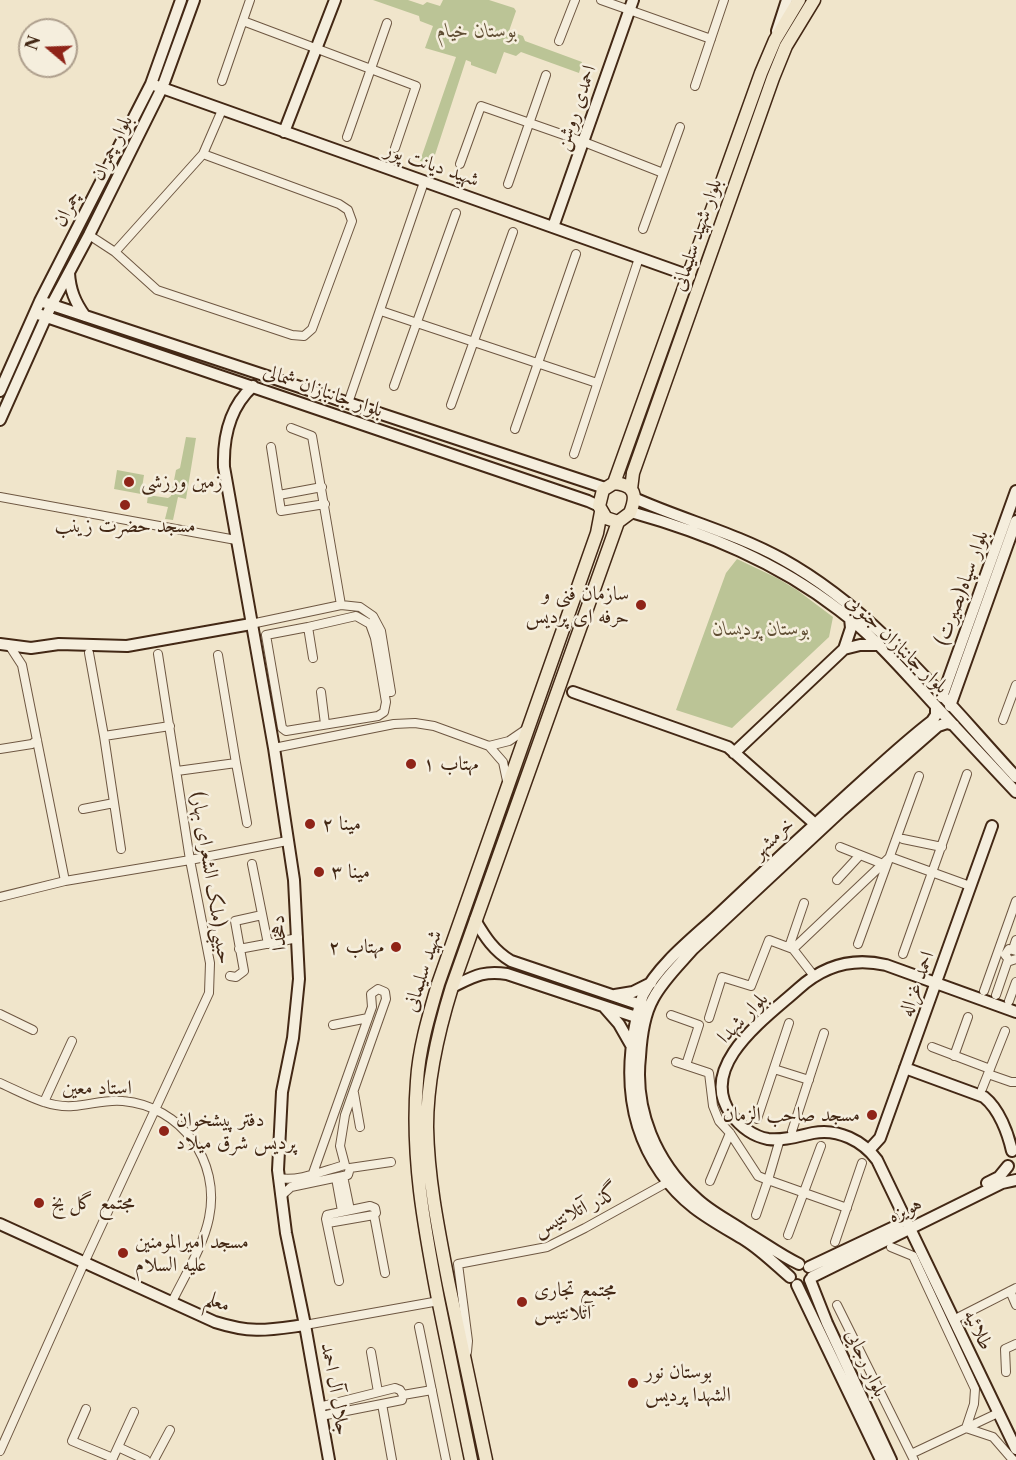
<!DOCTYPE html>
<html>
<head>
<meta charset="utf-8">
<style>
  body { margin:0 }
  #map { position:relative; width:1016px; height:1460px; overflow:hidden; background:#f0e5cb; font-family:"Libre Caslon Text",serif }
  canvas { display:block }
  .north { position:absolute; left:18px; top:18px; width:60px; height:60px; box-sizing:border-box; background:#f5eedd; border:2px solid #ae9f8d; border-radius:50%; rotate:289deg; font-size:16px; font-weight:700; line-height:24px; text-align:center; color:#432815 }
  .north::after { content:''; display:block; margin:auto; width:21px; height:27px; background:#8f2418; clip-path:polygon(50% 0,100% 100%,50% 72%,0 100%) }
</style>
</head>
<body>
<div id="map">
<canvas width="1016" height="1460"></canvas>
<div class="north">N</div>
</div>
<script>
const context = document.querySelector('canvas').getContext('2d');
context.lineJoin = 'round';
function paint(path, color) {
  context.fillStyle = color;
  context.fill(path, 'evenodd');
}
function stroke(path, color, width, dash) {
  context.strokeStyle = color;
  context.lineWidth = width;
  context.lineCap = dash ? 'butt' : 'round';
  context.setLineDash(dash || []);
  context.stroke(path);
}
function drawText(font, color, halo, rows, align = 'center') {
  context.font = font + ' "Libre Caslon Text",Amiri,serif';
  context.lineWidth = 5;
  context.setLineDash([]);
  context.textBaseline = 'middle';
  context.strokeStyle = halo;
  context.fillStyle = color;
  for (const [text, x, y, turn = 0] of rows) {
    context.save();
    context.translate(x, y);
    context.rotate((+turn || 0) * Math.PI / 180);
    context.textAlign = isNaN(turn) ? turn : align;
    if (halo) context.strokeText(text, 0, 0);
    context.fillText(text, 0, 0);
    context.restore();
  }
}
paint(new Path2D(`
  M373,0H408L423,5L427,2L440,6L443,0H489L514,8L516,11L509,31L523,36L525,41L582,62L579,73L521,52L516,56L504,52L496,74L471,65V62L466,60L432,164L420,161L456,57L425,48L433,26L420,21L419,16Z
  M186,437L196,438L186,499L178,497L173,520L165,519L168,507L147,503L148,495L168,498L171,496L176,470L180,468Z
  M117,470L144,475L141,494L114,489Z
  M737,559L777,578L797,590L833,617L829,637L732,728L676,710L726,573Z`), '#bbc496');
const street = new Path2D(`
  M601,0L711,39
  M243,21L416,86L395,148
  M559,41L575,0
  M222,81L250,0
  M695,86L724,0
  M347,137L387,23
  M460,164L481,106L584,142L663,173
  M508,184L546,75
  M643,229L680,127
  M89,235L115,252L157,290L292,335L304,336L312,329L352,221L348,210L339,204L203,154
  M115,252L203,154L222,110
  M381,311L597,383
  M394,386L456,213
  M348,403L424,182
  M451,405L513,232
  M291,428L312,436L341,605
  M515,429L576,254
  M271,447L281,511L325,504
  M574,454L639,258
  M279,495L322,487
  M0,497L236,540
  M251,624L341,605L360,607L373,616L381,631L391,692
  M308,627L356,616L370,624L375,638L380,666L382,665
  M9,645L22,665L65,881
  M89,653L104,736
  M218,655L236,763
  M313,658L308,627L266,635L282,728L286,731L378,716L384,712L386,702L380,666
  M321,692L325,724
  M1003,720L1016,685
  M489,746L509,741L528,728
  M274,748L394,724L415,723L434,726L489,746L503,762L507,781
  M0,749L32,744L37,740
  M177,771L236,763L247,823
  M83,809L114,803
  M903,839L942,847
  M840,847L883,864
  M121,849L104,736L170,726
  M252,864L268,944
  M837,880L860,855
  M0,897L65,881L190,860L287,841
  M858,944L919,776
  M789,947L804,903
  M239,949L298,938
  M793,949L890,857L970,886
  M1013,949L1016,940
  M1016,951L1009,949L1005,955L1010,961L1016,959
  M903,954L967,774
  M230,976L236,977L244,971L235,921L262,915
  M984,991L1016,901
  M996,995L1008,960
  M1009,1001L1016,982
  M0,1014L33,1030
  M671,1015L699,1025L686,1065
  M709,1018L722,977L751,986L769,940L793,949L814,976
  M333,1025L368,1018
  M932,1047L990,1069
  M954,1056L968,1017
  M676,1062L709,1073L713,1106L719,1121L730,1133L758,1176L768,1180L756,1215
  M774,1069L809,1080
  M988,1074L1011,1082H1016
  M0,1083C23,1093 47,1108 73,1106C90,1105 106,1099 123,1101C181,1106 221,1161 209,1218C203,1247 185,1275 172,1302
  M982,1089L1005,1031
  M354,1093L360,1127
  M44,1102L72,1041
  M757,1119L789,1023
  M792,1131L824,1033
  M780,1139L768,1180L847,1208
  M343,1176L350,1210
  M279,1178C299,1182 325,1170 345,1165L340,1146L345,1115L386,999L385,992L378,989L371,994L372,1007L313,1173L314,1182
  M336,1178L342,1211
  M710,1181L730,1133
  M281,1196L291,1187L348,1175L350,1168L391,1162
  M328,1223L374,1215
  M788,1235L821,1146
  M835,1242L862,1163
  M891,1247L913,1256L975,1389L974,1404L966,1428L993,1437L1013,1460
  M339,1281L326,1219L327,1215L370,1206L375,1208L376,1213L374,1215L385,1273
  M1010,1291L1016,1305
  M837,1305L914,1460
  M959,1317L1016,1288
  M305,1325L439,1301
  M419,1327L446,1460
  M371,1352L378,1392
  M467,1352L468,1341L458,1264L547,1247L585,1228L668,1182
  M1006,1372L1005,1349L1016,1344
  M403,1395L432,1390
  M382,1404L392,1460
  M319,1407L395,1388L400,1390L403,1395L402,1400L321,1416
  M86,1409L72,1441L113,1458
  M118,1447L146,1460
  M0,1451L85,1261L209,993L210,963L190,860L158,654
  M911,1454L998,1413
  M112,1460L134,1412
  M154,1460L170,1430`);
const secondary = new Path2D(`
  M777,31L787,0
  M151,84L690,276
  M284,132L335,0
  M553,227L633,0
  M69,273C70,290 75,302 85,316
  M40,301L605,488
  M35,313L588,501L599,506
  M253,386C230,407 223,437 224,467L274,748L294,880L299,979L293,1038L282,1092L278,1170L286,1233L305,1325L329,1460
  M0,391L40,301L151,84L181,0
  M0,420L51,306L89,235L162,88L194,0
  M634,498C683,520 735,533 782,559C876,611 944,699 1016,777
  M631,512C706,533 777,562 839,610C871,634 897,664 923,692C954,726 985,759 1016,792
  M0,644L31,648L59,644L127,646L251,624
  M844,649L860,645H879
  M573,692L728,747L815,824
  M942,697L1016,491
  M950,706L1016,521
  M734,753L844,649L851,628L850,618
  M475,920C485,937 494,951 511,961L644,1006
  M452,987C473,977 483,970 507,974L642,1019
  M615,995L633,992L651,983
  M605,1008L619,1024L631,1045
  M1016,1012L886,965C852,957 823,966 798,989C767,1017 696,1066 731,1114C740,1126 752,1136 768,1139C783,1141 799,1136 813,1133C838,1128 863,1141 877,1160L1016,1449
  M905,1068L984,1097C999,1109 1008,1133 1012,1151
  M869,1150L880,1138L992,826
  M987,1183L999,1177L1008,1166
  M0,1224L215,1322C253,1334 268,1330 305,1325
  M799,1264C780,1255 763,1242 744,1231C728,1220 709,1211 695,1197C656,1162 634,1110 640,1057C641,1039 644,1015 653,999C663,980 679,965 693,949L841,811L938,726L947,723L954,725
  M809,1267L898,1225
  M790,1277C776,1265 761,1250 745,1240C710,1219 685,1207 661,1173C630,1129 625,1077 635,1026C637,1016 639,1005 643,995C661,961 696,936 723,910C764,871 805,833 846,796C874,771 902,744 932,721L936,715V706
  M812,1277L1002,1183L1016,1180
  M810,1280L827,1323L891,1460
  M797,1285L881,1460`);
const primary = new Path2D(`
  M614,483L761,73L775,40L799,0
  M614,483C636,485 637,496 630,513L618,522L606,518L599,506L603,490Z
  M631,489L633,473L773,78L786,46L814,0
  M471,1460C460,1406 449,1353 438,1299C424,1226 411,1156 417,1081C419,1048 429,1015 438,984L597,533L601,512
  M486,1460C474,1402 461,1344 449,1285C439,1233 428,1181 427,1127C427,1080 438,1032 452,987L618,522`);
stroke(street, '#6e5742', 10);
stroke(secondary, '#432815', 14);
stroke(primary, '#432815', 15);
stroke(street, '#f5eedd', 8);
stroke(secondary, '#f5eedd', 10);
stroke(primary, '#f0e5cb', 12);
for (const [x, y, r, color] of [
  [129,482,6,"#8f2418"],
  [125,505,6,"#8f2418"],
  [641,605,6,"#8f2418"],
  [411,764,6,"#8f2418"],
  [310,824,6,"#8f2418"],
  [319,872,6,"#8f2418"],
  [396,947,6,"#8f2418"],
  [872,1115,6,"#8f2418"],
  [164,1131,6,"#8f2418"],
  [39,1203,6,"#8f2418"],
  [123,1253,6,"#8f2418"],
  [522,1302,6,"#8f2418"],
  [633,1383,6,"#8f2418"]
]) {
  const dot = new Path2D();
  dot.arc(x, y, r, 0, 2 * Math.PI);
  context.fillStyle = color;
  context.fill(dot);
  stroke(dot, '#f5eedd', 2);
}
drawText('italic 20px', '#614f35', '#f5eedd', [
  ["بوستان خیام",477,31],
  ["بوستان پردیسان",761,629]
]);
drawText('20px', '#432815', '#f5eedd', [
  ["احمدی روشن",576,108,-71],
  ["بلوار چمران",112,148,-64],
  ["شهید دیانت پور",432,165,19],
  ["چمران",67,209,-63],
  ["بلوار شهید سلیمانی",697,235,-71],
  ["بلوار جانبازان شمالی",323,391,19],
  ["بلوار سپاه(بصیرت)",962,588,-70],
  ["بلوار جانبازان جنوبی",897,644,44],
  ["خرمشهر",773,838,-43],
  ["حبیبی(ملک الشعرای بهار)",211,878,81],
  ["دهخدا",279,933,-93],
  ["شهید سلیمانی",423,971,-72],
  ["احمد غزاله",917,984,-70],
  ["بلوار شهدا",743,1018,-46],
  ["استاد معین",97,1088],
  ["هویزه",905,1210,-26],
  ["گذر آتلانتیس",576,1211,-26],
  ["معلم",218,1302,22],
  ["طلائیه",978,1330,64],
  ["بلوار رجایی",866,1363,65],
  ["جلال آل احمد",335,1389,80]
]);
drawText('20px', '#432815', '#f5eedd', [
  ["زمین ورزشی",141,482],
  ["مسجد حضرت زینب",125,526,"center"],
  ["سازمان فنی و",629,594,"right"],
  ["حرفه ای پردیس",629,617,"right"],
  ["مهتاب ۱",423,764],
  ["مینا ۲",322,824],
  ["مینا ۳",331,872],
  ["مهتاب ۲",384,947,"right"],
  ["مسجد صاحب الزمان",860,1115,"right"],
  ["دفتر پیشخوان",176,1120],
  ["پردیس شرق میلاد",176,1143],
  ["مجتمع گل یخ",51,1203],
  ["مسجد امیرالمومنین",135,1242],
  ["علیه السلام",135,1265],
  ["مجتمع تجاری",534,1290],
  ["آتلانتیس",534,1313],
  ["بوستان نور",645,1372],
  ["الشهدا پردیس",645,1395]
], 'left');
</script>
</body>
</html>
